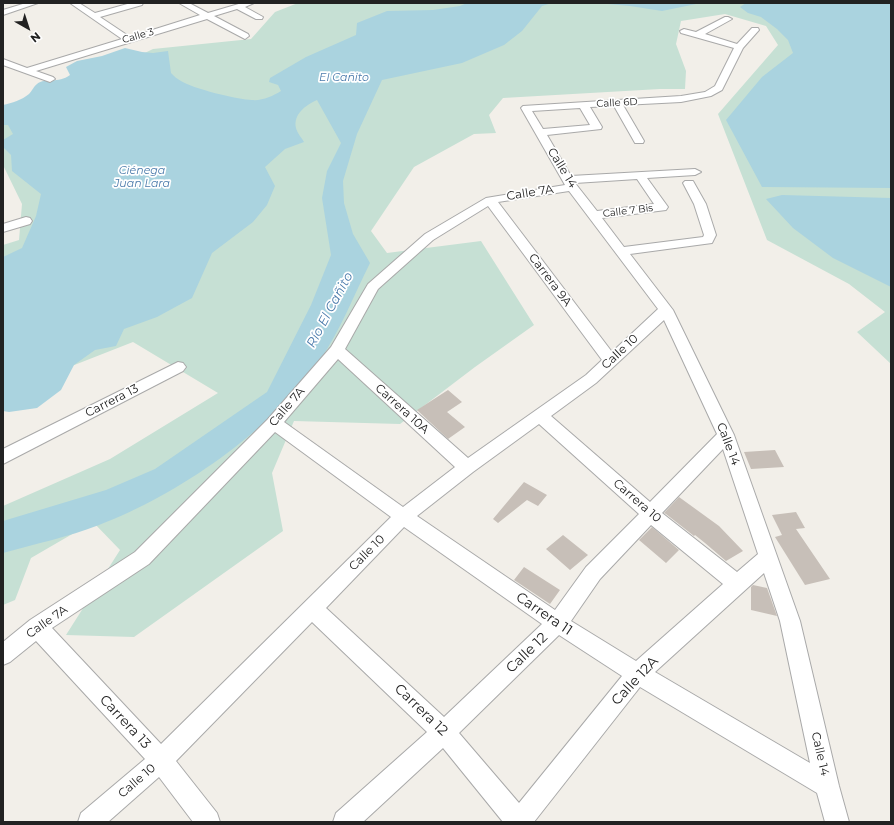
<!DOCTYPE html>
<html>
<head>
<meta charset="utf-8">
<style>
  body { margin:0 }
  #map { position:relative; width:894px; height:825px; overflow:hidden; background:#f2efe9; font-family:Montserrat,sans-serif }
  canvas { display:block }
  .frame { position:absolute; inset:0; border:4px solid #222; pointer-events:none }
  .north { position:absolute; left:8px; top:8px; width:40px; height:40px; -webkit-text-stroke:3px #fff; paint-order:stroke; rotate:141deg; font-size:11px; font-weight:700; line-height:16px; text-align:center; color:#222 }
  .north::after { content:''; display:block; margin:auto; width:14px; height:18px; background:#222; clip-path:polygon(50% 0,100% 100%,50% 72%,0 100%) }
</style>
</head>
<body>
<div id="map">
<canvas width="894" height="825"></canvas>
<div class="frame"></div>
<div class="north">N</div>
</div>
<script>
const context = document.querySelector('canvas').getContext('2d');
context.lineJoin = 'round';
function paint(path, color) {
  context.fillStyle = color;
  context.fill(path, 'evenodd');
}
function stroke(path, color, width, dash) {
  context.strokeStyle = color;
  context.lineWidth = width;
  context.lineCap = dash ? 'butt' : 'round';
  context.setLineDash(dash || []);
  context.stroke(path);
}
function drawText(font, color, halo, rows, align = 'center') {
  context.font = font + ' Montserrat,sans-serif';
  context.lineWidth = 3.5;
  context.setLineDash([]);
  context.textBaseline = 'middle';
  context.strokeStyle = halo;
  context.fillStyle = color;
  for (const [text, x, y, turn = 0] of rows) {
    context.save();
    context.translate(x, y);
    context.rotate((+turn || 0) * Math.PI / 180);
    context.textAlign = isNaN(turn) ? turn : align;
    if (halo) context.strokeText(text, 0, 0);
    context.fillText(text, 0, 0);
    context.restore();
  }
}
paint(new Path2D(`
  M298,3H891V364L857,332L885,312L849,284L767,240L718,114L778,45L766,26L725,14L681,21L676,44L686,71L685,89H660L503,98L489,115L496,133L474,134L414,167L371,231L387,253L481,241L534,325L475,367L400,424L294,421L272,473L283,531L134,637L66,635L120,550L93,522L31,558L15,600L3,605V506L110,459L218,393L133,342L3,393V245L19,240L22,204L3,165V121L153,49L251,39L275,12Z`), '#c6e0d4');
paint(new Path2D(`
  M467,3H552L542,6L522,31L504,45L462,63L382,80L357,134L343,181L344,203L353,234L370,263C354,295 340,331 320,360C271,431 178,495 99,525C68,537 35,544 3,553V521L106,490L155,469L267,392L311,305L331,255L322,198L327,171L341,143L317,100C306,105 293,114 296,128C297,133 302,138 304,142L285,149L265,167L275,186L267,205L253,222L212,253L192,298L157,317L124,329L116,346L95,350L74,365L61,390L37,408L9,412L3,411V257L22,248L36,216L41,194L12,171L11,155L3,147V140L13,134L8,125H3V105C12,103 22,100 29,94C32,91 34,86 37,84C46,77 58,84 70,75L66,67L77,61L102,56L125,48L142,52L153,53L168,51L171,73C174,76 177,79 181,81C191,88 239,100 252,100C262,101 273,96 281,91L278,85L269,82L270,78L306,57L356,35L357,23L387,11L433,10L460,6Z
  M597,3H701L662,11L630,6Z
  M746,3H891V188L762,187L726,120L762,77L793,53L788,40L777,29L761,17L748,13L740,7Z
  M782,195L891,198V287L833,258L793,228L766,199Z`), '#aad3df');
paint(new Path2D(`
  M448,390L462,402L447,412L465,427L448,439L417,410Z
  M775,450L784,467L751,469L744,452Z
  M524,482L547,495L538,506L527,500L498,523L493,519Z
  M679,497L719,526L743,551L726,561L705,543L695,535L694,536L666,514L664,513Z
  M796,512L805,528L796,529L830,579L805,585L775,537L782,535L772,515Z
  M652,527L679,550L666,563L639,540Z
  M563,535L588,555L570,570L546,549Z
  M524,567L560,590L550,604L514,580Z
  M753,585L767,588L777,616L751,610V587Z`), '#c7bfb8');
const street = new Path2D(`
  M26,3H38L3,15V10Z
  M70,3H79L95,13L131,3H143L142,5L100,17L130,37L200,15L179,3H189L208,13L242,3H254L245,7L263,17L262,19H256L237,9L214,16L248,34L249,36L245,39L207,19L36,71L53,77L55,79L50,82L3,65V59L27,68L122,39Z
  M725,17H728L732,19L705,34L737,44L752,28H758L759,30L743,48L722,90L711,96L681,102L623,105L644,141L643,143H635L614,106L590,107L602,127L601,129L547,135L571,176L695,169L701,172L695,175L647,178L668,207L666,210L602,218L624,247L703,237L704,235L694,204L683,183L685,181H693L706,204L716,235L712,243L630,254L673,310L734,435L800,621L839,786L849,822H825L817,793L640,687L534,822H503L443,748L363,822H333L336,813L427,732L312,622L176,761L217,813L220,822H193L159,777L108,822H78L81,813L145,759L36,641L10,662L3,665V642L30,620L135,552L268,419L331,347L368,284L425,234L486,198L565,185L521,108L523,106L681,96L705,92L715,86L734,48L681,33L680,31L684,29L696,32ZM580,108L590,125L543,129L532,111ZM637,179L654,204L597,211L575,183ZM569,191L658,309L612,352L498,202ZM488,206L602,360L586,375L468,458L345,349L378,289L433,240ZM664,320L717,434L650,502L551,416L596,383ZM338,359L455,467L403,507L284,422ZM539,424L639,514L586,567L555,610L417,516L473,472ZM275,432L391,517L161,744L52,628L149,564ZM723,449L758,554L737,572L662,513ZM651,525L723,584L636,661L571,621L600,579ZM404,527L542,624L444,717L326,608ZM764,573L780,621L810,763L655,672ZM559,635L622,676L519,803L459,733Z
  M26,217L30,218L32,221L30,224L3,232V224Z
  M178,362L183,363L186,367L183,371L3,464V449Z`);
stroke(street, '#a9a9a9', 2);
paint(street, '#fff');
drawText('10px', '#222', '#fff', [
  ["Calle 3",138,36,-16],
  ["Calle 6D",617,103,-3],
  ["Calle 7 Bis",628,211,-7]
]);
drawText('italic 11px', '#4a7aab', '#fff', [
  ["El Cañito",344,78],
  ["Ciénega",142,171],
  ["Juan Lara",142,184]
]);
drawText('12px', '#222', '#fff', [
  ["Calle 14",562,168,58],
  ["Calle 7A",530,193,-9],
  ["Carrera 9A",550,280,53],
  ["Calle 10",620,352,-43],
  ["Carrera 13",112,401,-27],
  ["Calle 7A",287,407,-49],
  ["Carrera 10A",402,409,42],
  ["Calle 14",728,444,69],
  ["Carrera 10",637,501,41],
  ["Calle 10",367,553,-45],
  ["Calle 7A",47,622,-35],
  ["Calle 14",820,754,77],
  ["Calle 10",137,781,-41]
]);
drawText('italic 13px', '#4a7aab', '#fff', [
  ["Río El Cañito",330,310,-62]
]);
drawText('14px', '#222', '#fff', [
  ["Carrera 11",544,614,34],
  ["Calle 12",527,653,-44],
  ["Calle 12A",635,681,-47],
  ["Carrera 12",421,710,44],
  ["Carrera 13",125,722,47]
]);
</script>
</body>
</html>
